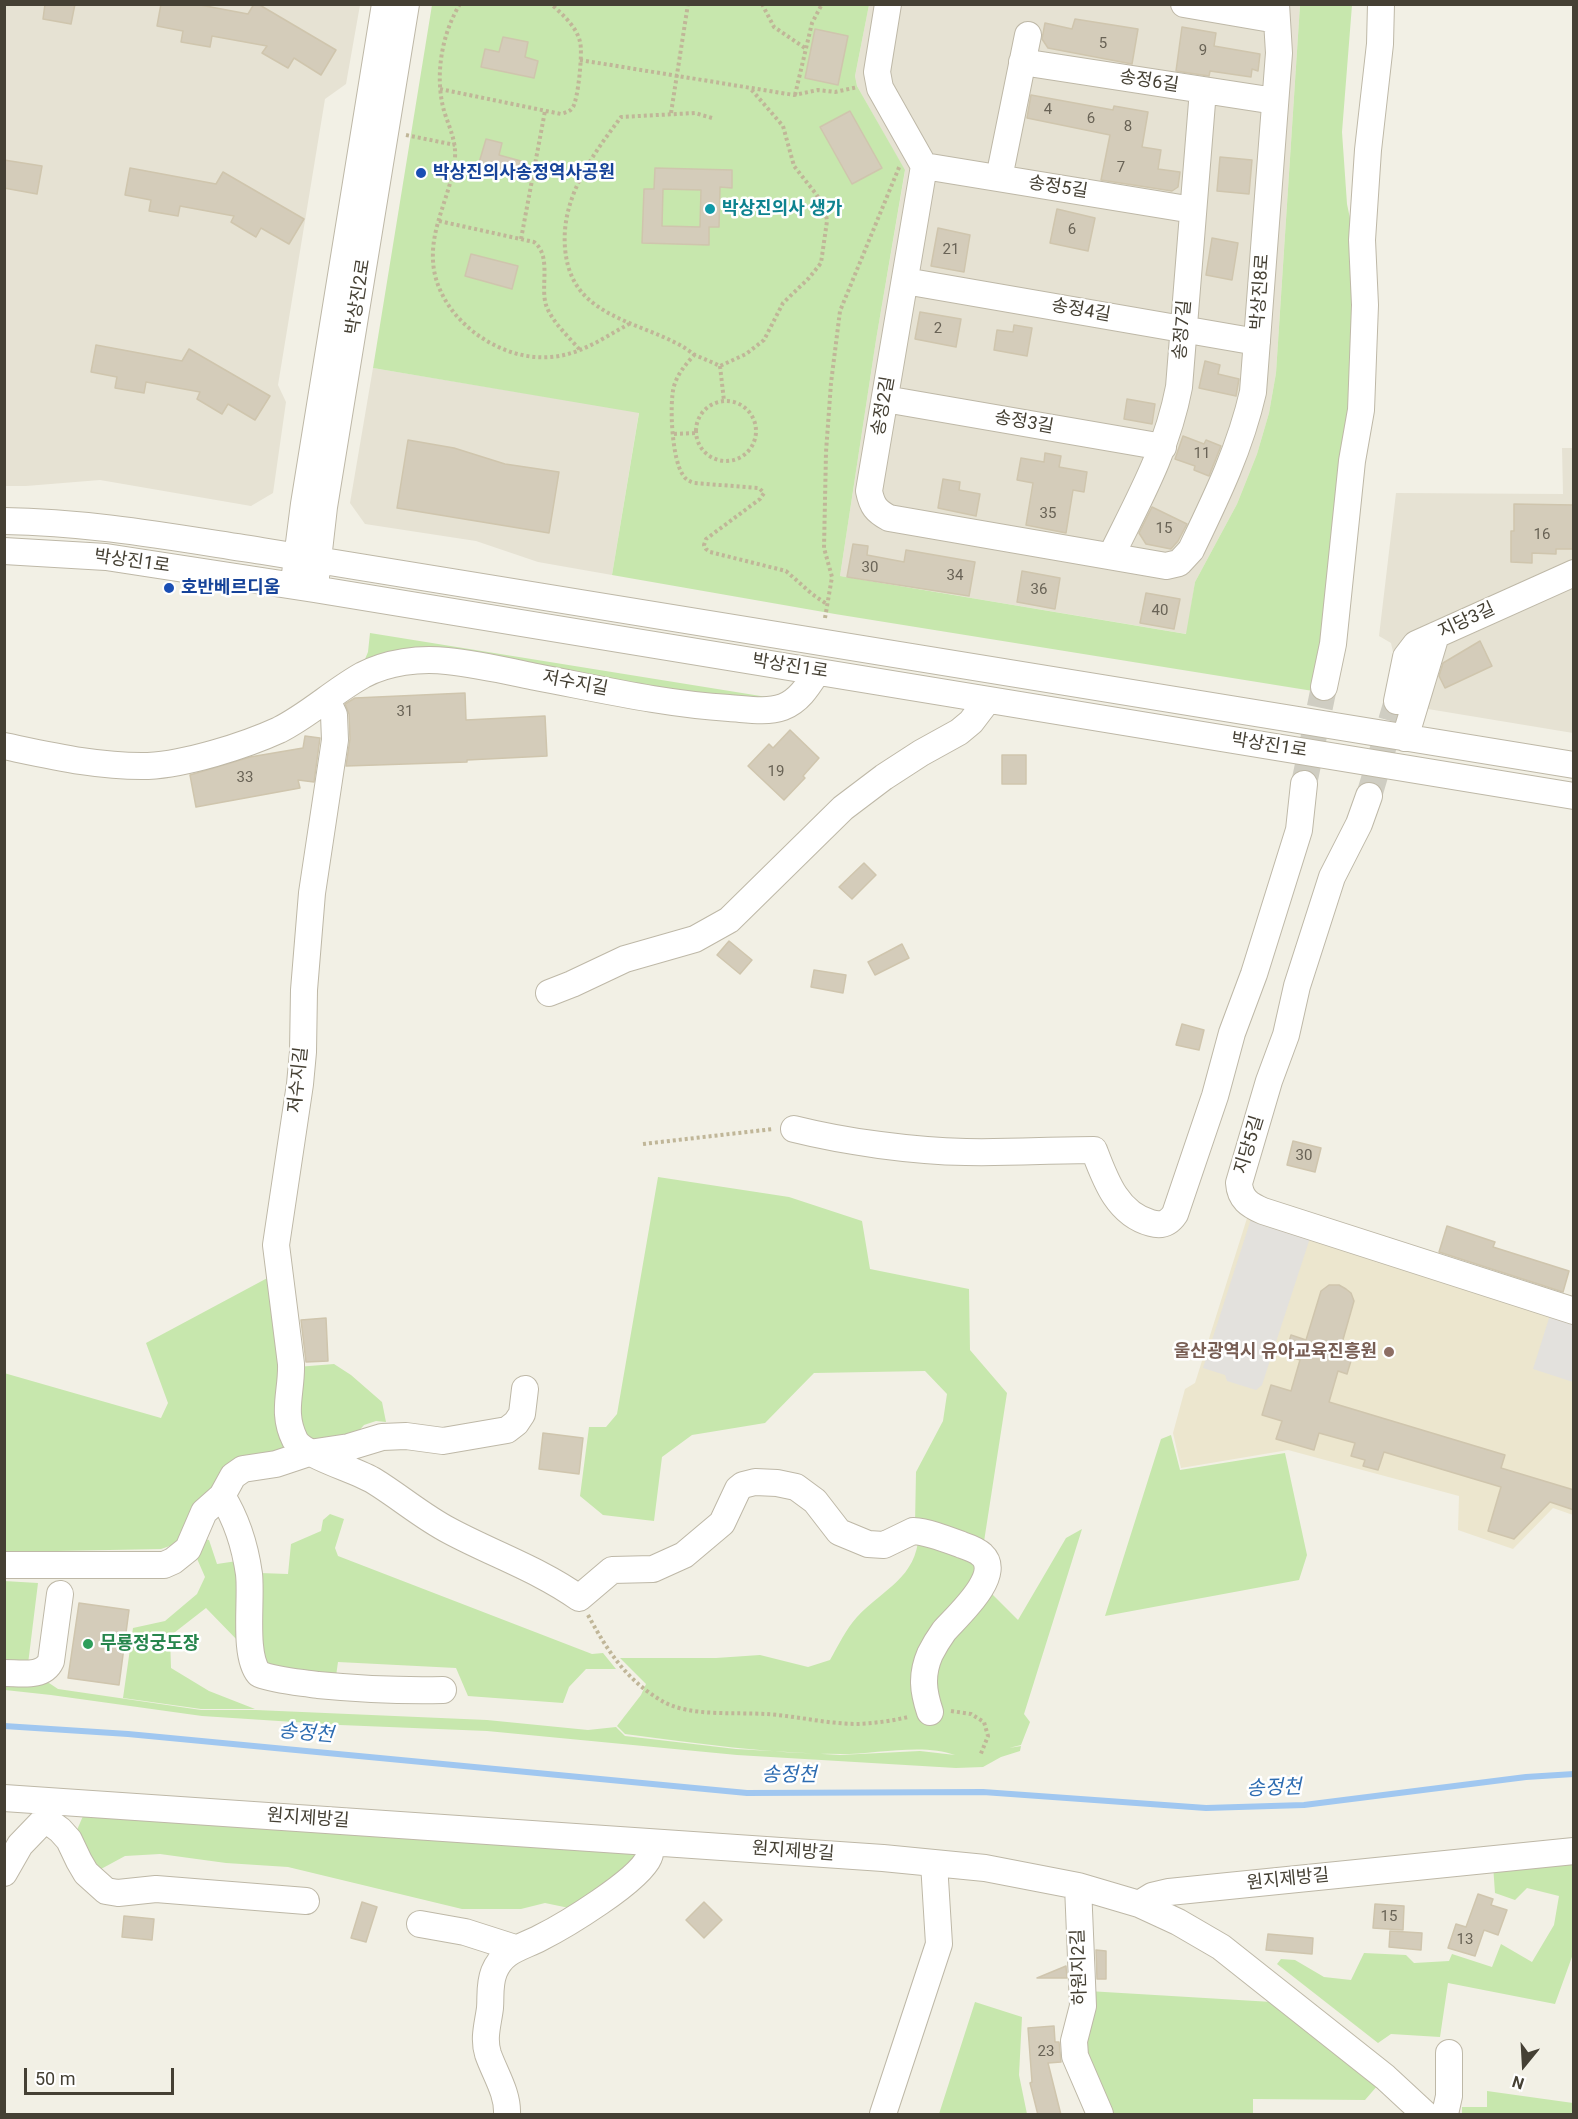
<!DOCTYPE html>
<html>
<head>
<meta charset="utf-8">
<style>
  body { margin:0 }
  #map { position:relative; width:1578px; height:2119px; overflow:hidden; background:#f2f0e5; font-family:Roboto,sans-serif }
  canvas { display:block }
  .frame { position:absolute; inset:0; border:6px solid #454034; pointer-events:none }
  .north { position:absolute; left:1494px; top:2035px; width:60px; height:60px; -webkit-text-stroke:4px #fff; paint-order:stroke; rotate:198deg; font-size:16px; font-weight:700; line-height:24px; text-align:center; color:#454034 }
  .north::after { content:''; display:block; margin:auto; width:21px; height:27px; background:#454034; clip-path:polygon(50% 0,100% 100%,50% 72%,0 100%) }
  .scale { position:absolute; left:24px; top:2068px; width:150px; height:27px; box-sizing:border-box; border:3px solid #454034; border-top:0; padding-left:8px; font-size:18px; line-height:21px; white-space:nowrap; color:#454034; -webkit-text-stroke:4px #fff; paint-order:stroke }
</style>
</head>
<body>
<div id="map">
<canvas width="1578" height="2119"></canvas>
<div class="frame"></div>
<div class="north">N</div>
<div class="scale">50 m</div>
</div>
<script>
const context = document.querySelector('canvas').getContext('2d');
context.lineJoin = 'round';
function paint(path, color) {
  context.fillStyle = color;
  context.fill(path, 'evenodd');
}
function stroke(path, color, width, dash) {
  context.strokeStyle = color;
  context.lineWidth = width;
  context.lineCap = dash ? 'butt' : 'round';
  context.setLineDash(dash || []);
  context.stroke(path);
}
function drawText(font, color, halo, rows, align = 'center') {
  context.font = font + ' Roboto,"Noto Sans KR",sans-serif';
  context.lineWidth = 5;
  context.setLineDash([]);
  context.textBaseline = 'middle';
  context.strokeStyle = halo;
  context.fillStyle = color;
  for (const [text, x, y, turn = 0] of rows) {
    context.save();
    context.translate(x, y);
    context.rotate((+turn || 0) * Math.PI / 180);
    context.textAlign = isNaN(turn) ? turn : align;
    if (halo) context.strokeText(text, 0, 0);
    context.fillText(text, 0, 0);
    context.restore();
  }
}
paint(new Path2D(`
  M5,5H360L346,84L325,99L278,385L286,402L273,493L251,506L100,480L26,486H5Z
  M869,5H1300L1276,373L1269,413L1257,454L1237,504L1195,582L1187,634L840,576L876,340L905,171L857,86L855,76Z
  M373,368L639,412L612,575L538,562L476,541L365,524L350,503Z
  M1562,448H1573V733L1422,708L1396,665L1391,643L1379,636L1396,493L1563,494Z`), '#e6e2d3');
paint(new Path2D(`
  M1248,1215L1573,1322V1515L1553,1508L1513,1549L1458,1530L1459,1496L1288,1450L1181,1468L1173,1433L1185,1389L1195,1383Z`), '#ece6ce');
paint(new Path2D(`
  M432,5H869L855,76L857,86L905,170L876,340L840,576L1186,634L1195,582L1237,504L1257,454L1269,413L1276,373L1300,5H1352L1342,132L1347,204L1358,257L1355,406L1327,619L1313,691L835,614L612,575L639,413L373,368Z
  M370,633L773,698L772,701L363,664L368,652Z
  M658,1177L789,1197L862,1221L870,1269L969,1289L970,1350L1007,1393L983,1548L915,1524L916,1472L943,1421L947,1394L925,1371L814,1373L765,1423L692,1435L662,1457L654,1521L603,1515L580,1496L589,1427H606L617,1414Z
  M273,1275L295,1450C284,1453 247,1460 241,1466C214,1491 198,1540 161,1549L5,1552L4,1373L161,1418L168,1403L146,1343Z
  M334,1364L351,1375L382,1402L386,1422L376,1421L364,1425L356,1434L302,1443L297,1367Z
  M1171,1435L1180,1470L1285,1453L1307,1555L1299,1580L1105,1616L1161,1439Z
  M330,1514L344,1519L335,1548L338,1556L592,1654L603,1653L616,1669H586L569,1687L563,1703L468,1696L456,1668L338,1662L335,1683L258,1664L260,1573L288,1574L291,1544L321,1531L323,1520Z
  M1082,1529L1024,1714L1030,1722L1021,1745L1009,1748L1021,1746L1020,1751L1001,1757L983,1767L956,1768L737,1755L487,1731L340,1725L202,1716L51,1695L5,1690L4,1681H46L58,1689L201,1710H256L487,1720L588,1730L616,1727L625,1736L736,1749L840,1755L920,1751L955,1755C924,1743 875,1754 841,1754C769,1754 696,1743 625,1734L617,1726L641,1695L646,1684L620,1658H716L760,1655L808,1667L830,1660C838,1646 846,1629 857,1617C884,1588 916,1579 919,1534L969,1552L986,1588L1018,1620L1066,1538Z
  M203,1539L209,1540L217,1564L237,1561L240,1643L206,1608L170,1636L171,1668L209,1691L255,1709H201L123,1698L133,1628L165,1621L197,1594L205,1577L195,1554Z
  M4,1581L38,1583L28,1664L5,1663Z
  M83,1816L636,1854L637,1862L569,1908L545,1903L521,1909H462L288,1867L226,1863L160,1854L125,1856L101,1869L88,1864L77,1830Z
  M1573,1859V1954L1555,2004L1448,1983L1440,2037L1391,2034L1378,2043L1277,1964L1281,1959L1295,1960L1324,1977L1351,1980L1364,1953L1406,1955L1414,1963L1449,1961L1452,1954L1492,1967L1501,1944L1532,1962L1554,1925L1559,1896L1527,1888L1515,1900L1495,1893L1493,1865Z
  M1088,1991L1272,2002L1378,2085L1365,2100L1253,2099V2114H1105L1078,2050Z
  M975,2002L1022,2017L1019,2075L1027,2114H939Z
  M1487,2091L1573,2103V2114H1462V2107H1487Z`), '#c7e7ad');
paint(new Path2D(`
  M1251,1219L1310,1238L1262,1385L1256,1390L1227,1381L1225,1375L1203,1368Z
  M1550,1315L1573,1323V1382L1533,1369Z`), '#e3e1dd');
stroke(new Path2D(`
  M4,1726L128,1734L747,1793L983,1792L1206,1808L1304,1805L1526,1777L1574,1774`), '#a0c7f0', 6);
const building = new Path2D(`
  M45,4H75L71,24L43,19Z
  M161,4H195L248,14L254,4H258L336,50L321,75L294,58L288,68L262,53L267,46L212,36L210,47L181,42L183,31L157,26Z
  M1075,19L1138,29L1132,64L1048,48L1042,39L1045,23L1072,29Z
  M1182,27L1216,33L1214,46L1260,54L1258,71L1252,69L1251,77L1210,71L1209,76L1176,71Z
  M815,29L848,36L838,85L805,78Z
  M503,37L528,42L525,57L538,61L534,78L481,67L485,49L499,52Z
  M1031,95L1113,110L1114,106L1148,112L1142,147L1161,150L1158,169L1180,172L1178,187L1172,191L1101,180L1110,135L1027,118Z
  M850,111L882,168L852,184L820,127Z
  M486,139L502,143L499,155L521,161L517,178L494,172L492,178L476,173Z
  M1220,157L1252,160L1249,194L1217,191Z
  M4,160L42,166L37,194L4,188Z
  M130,168L216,184L223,172L304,219L289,244L261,228L256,237L231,222L234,216L180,206L178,216L149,211L151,200L125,195Z
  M655,168L732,170V188L720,187L719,227H709V245L642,243L644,189H654ZM663,189L701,190L700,227L662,226Z
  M1057,209L1095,218L1088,251L1050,243Z
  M938,228L970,235L964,272L931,266Z
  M1212,238L1238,243L1232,280L1206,275Z
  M471,254L518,266L512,289L465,276Z
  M920,312L961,319L956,347L915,339Z
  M1014,325L1032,328L1027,356L994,350L997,330L1013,332Z
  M96,345L182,361L189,349L270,396L255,420L228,404L222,414L197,399L200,392L146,382L144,393L115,388L117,377L91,372Z
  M1205,361L1220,365L1218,374L1239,379L1236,396L1199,388Z
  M1127,399L1155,404L1152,424L1124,419Z
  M1183,436L1204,444L1206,440L1221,446L1209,476L1194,470L1195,466L1175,459Z
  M408,440L454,448L505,464L559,472L549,533L397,508Z
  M1045,453L1061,456L1059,467L1087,472L1084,492L1073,490L1066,533L1026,525L1033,483L1017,480L1021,458L1044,462Z
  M943,479L960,482L959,490L980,494L976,516L938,508Z
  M1514,504L1574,505L1573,549H1556V554L1532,553V563L1511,562V531H1514Z
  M1152,507L1187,524L1178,541L1171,549L1146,544L1139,533Z
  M853,544L868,546L867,555L904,562L906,550L975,562L969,596L847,577Z
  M1022,571L1060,578L1055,609L1017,602Z
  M1146,593L1180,599L1174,629L1140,623Z
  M1480,641L1492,666L1445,688L1439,676L1443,663Z
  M465,693L466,720L545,716L547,756L467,760V762L346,766L350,739L349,714L345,704L355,698Z
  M790,730L819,758L803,776L805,778L784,800L748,766L769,744L773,748Z
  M305,736L320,738L314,782L298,780L300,788L196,807L190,775L250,757L303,748Z
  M1002,755H1026V784H1002Z
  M864,863L876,875L852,899L839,887Z
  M729,941L752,960L740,974L717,955Z
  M902,944L909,958L875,975L868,962Z
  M814,970L846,975L843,993L811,987Z
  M1182,1024L1204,1030L1199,1050L1176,1045Z
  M1293,1141L1321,1148L1315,1172L1287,1165Z
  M1447,1226L1495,1242L1493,1247L1569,1271L1563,1292L1439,1252Z
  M1329,1285H1339L1346,1289L1351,1293L1354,1301L1340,1350L1353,1354L1347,1374L1338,1371L1329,1402L1505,1455L1501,1468L1574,1490V1510L1550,1502L1514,1539L1488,1531L1501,1487L1384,1452L1378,1470L1363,1466L1365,1460L1351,1456L1355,1443L1319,1433L1314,1450L1276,1439L1282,1421L1262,1415L1271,1385L1291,1391L1300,1360L1285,1355L1291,1335L1306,1340L1321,1291Z
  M326,1318L328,1361L306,1362L301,1320Z
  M543,1433L583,1438L579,1474L539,1469Z
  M79,1603L129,1610L119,1685L68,1678Z
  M1478,1894L1493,1899L1491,1905L1507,1910L1498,1935L1484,1930L1475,1956L1448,1948L1456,1924L1466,1927Z
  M362,1902L377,1907L366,1942L351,1938Z
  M704,1902L722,1920L704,1938L686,1920Z
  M1375,1904L1404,1906L1403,1930L1373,1928Z
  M124,1916L154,1919L152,1940L122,1937Z
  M1390,1931L1422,1933L1421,1950L1389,1947Z
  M1268,1934L1313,1938L1312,1954L1266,1950Z
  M1096,1950L1106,1951V1979H1097Z
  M1066,1966L1067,1978H1037Z
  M1054,2026L1055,2042H1059L1061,2062L1048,2063L1061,2115H1038L1030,2083L1032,2082L1028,2028Z`);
paint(building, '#d4ccba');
stroke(building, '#cfc5ad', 1.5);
stroke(new Path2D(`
  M1304,784L1324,687
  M1369,796L1397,701`), '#cfcdc2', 26, [26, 13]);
const minor = new Path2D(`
  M888,4L877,72L880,88L924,166L869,491C872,506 876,511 889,518L1166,566L1179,563L1191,550C1216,498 1240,449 1253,392L1279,53L1276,4
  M1184,4L1277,20
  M1022,62L1275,101
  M924,166L1193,210
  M999,178L1028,35
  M905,281L1257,342
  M885,399L1163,447
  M4,521C91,522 176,538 262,551L1574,765
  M4,551L106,557L314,589L1574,796
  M1111,556C1139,499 1167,450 1179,387L1203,90
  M295,574L304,504L385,4
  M316,577L324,507L406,4
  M1324,687L1333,644L1352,461L1361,410L1365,305L1362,240L1368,150L1380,44L1381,4
  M327,700L334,715L335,740L312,893L304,990L303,1052L300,1084L276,1245L291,1364C292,1392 281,1412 295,1440C303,1455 356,1470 374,1481C400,1497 423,1517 450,1531C493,1554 540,1570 579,1598L612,1570L653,1569L684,1555L722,1523L738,1489L743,1485L755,1482L777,1483L796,1487L815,1501L839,1532L868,1544L884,1545L913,1531C929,1532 946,1539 962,1545C968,1547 977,1550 982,1555C1004,1575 956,1617 944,1631C939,1638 934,1646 930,1654C921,1675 923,1691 930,1712
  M1397,701L1406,657L1416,644L1574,573
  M1405,738L1436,635
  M4,746C52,756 99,767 148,766C186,764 244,746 279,730C309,715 334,691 363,675C388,662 419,658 447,661C477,664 507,671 536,677C600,689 664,704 729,708C746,709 766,713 783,707C799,701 808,686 817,672
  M1369,796L1359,824L1332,877L1297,986L1286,1035L1269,1081L1239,1183C1240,1199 1249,1205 1263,1211L1574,1311
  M549,993L572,984L625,959L695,939L729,920L843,808L884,777L921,753L959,732L971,722L987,701
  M794,1129C846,1142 913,1151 966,1152C1009,1153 1052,1150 1094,1150C1105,1179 1117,1214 1151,1223C1162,1226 1169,1223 1175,1214L1215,1096L1232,1033L1254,974L1299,830L1304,784
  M222,1496C237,1520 245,1546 249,1574C252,1600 243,1655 259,1674C277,1681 299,1682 318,1685C360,1689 401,1691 443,1690
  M4,1565H164L173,1561L188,1549L204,1512L222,1496L233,1476L243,1469L276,1464L309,1453L349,1447L382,1437L406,1436L443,1441L507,1430L516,1423L522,1414L525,1389
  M4,1673C21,1673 43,1678 51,1661L60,1594
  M4,1798L883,1858L985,1868L1078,1886L1139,1904L1178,1922L1221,1947L1385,2077L1425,2114
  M45,1819L60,1830L69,1840L79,1861L86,1873L106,1891L118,1893L156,1889L306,1901
  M4,1873L20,1845L45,1819L48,1804
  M1078,1886L1083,2006L1074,2041L1075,2056L1100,2114
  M1139,1904L1152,1896L1169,1892L1574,1851
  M420,1924L465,1932L515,1948
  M507,2114C508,2093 495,2074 488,2054C483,2038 488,2024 490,2008C491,1996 489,1985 494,1972C503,1950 521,1948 540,1938C564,1926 639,1881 649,1857C651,1853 651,1847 651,1843
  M883,2114L939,1944L934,1863
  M1445,2114L1449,2096V2053`);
stroke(minor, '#beb8a7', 28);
stroke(new Path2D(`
  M460,4C441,35 434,79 445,114C450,129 456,141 455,158C452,192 431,225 433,260C435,315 497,362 551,357C580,355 605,337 629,324
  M762,4L774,27L805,48
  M580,60L794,95L818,90L835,92L858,87
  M440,89L561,114C566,112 570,112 573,107C578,99 583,52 580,42C577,27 562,14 551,4
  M795,95L812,23L822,4
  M671,113L688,4
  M712,118L695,113L621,117C592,156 561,197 565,248C567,271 575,289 593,303C618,322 649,329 676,343C683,346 689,351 695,355C704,359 712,362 720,366L746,354L764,340L783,303L809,278L821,263L827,221L825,208L816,194L794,166L783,126L750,88
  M406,135L455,145
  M439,221L534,242C552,256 540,286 546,305C552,322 569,337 580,350
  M521,239L545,111
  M695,354C686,364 678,373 674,386C669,404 672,460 683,475C686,480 689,481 694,483L759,488L764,493L760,499L706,539L704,545L706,549L710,552L786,571L812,594L828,605
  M720,366L724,401
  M696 431a30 30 0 1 1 60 0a30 30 0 1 1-60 0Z
  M674,434L696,433
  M825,618L832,577L824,548L826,452L831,383L840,311L900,165
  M643,1144L773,1129
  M588,1615C607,1650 626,1680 662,1701C689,1717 736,1712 766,1714C797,1716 827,1724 858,1724C875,1723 892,1721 908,1717
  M951,1711L971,1714L984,1722L988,1736L980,1756`), '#c0b698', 4, [3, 3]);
stroke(minor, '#fff', 26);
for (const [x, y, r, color] of [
  [421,173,6,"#1a4fb4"],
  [710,209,6,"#0f9aa8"],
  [169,588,6,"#1a4fb4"],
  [1389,1352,6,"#8d6e63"],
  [88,1644,6,"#2e9e5b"]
]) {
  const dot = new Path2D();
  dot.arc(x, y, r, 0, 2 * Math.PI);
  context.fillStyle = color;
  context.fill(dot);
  stroke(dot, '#fff', 2);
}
drawText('15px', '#696356', null, [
  ["5",1103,44],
  ["9",1203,51],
  ["4",1048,110],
  ["6",1091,119],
  ["8",1128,127],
  ["7",1121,168],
  ["6",1072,230],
  ["21",951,250],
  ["2",938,329],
  ["11",1202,454],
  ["35",1048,514],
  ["15",1164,529],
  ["16",1542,535],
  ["30",870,568],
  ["34",955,576],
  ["36",1039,590],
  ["40",1160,611],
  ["31",405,712],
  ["19",776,772],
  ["33",245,778],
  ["30",1304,1156],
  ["15",1389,1917],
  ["13",1465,1940],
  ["23",1046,2052]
]);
drawText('18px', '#454034', '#fff', [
  ["송정6길",1149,82,9],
  ["송정5길",1058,188,9],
  ["박상진8로",1261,292,-86],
  ["박상진2로",359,297,-81],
  ["송정4길",1081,311,10],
  ["송정7길",1183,330,-85],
  ["송정2길",884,406,-80],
  ["송정3길",1024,423,10],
  ["박상진1로",132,562,8],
  ["지당3길",1467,621,-25],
  ["박상진1로",790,667,9],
  ["저수지길",575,684,11],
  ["박상진1로",1269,746,9],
  ["저수지길",299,1080,-84],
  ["지당5길",1250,1145,-73],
  ["원지제방길",308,1819,4],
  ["원지제방길",793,1852,4],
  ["원지제방길",1288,1880,-6],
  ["하원지2길",1080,1967,-92]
]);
drawText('bold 18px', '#164399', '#fff', [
  ["박상진의사송정역사공원",433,173],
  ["호반베르디움",181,588]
], 'left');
drawText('bold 18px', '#0d838f', '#fff', [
  ["박상진의사 생가",722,209]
], 'left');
drawText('bold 18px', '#785e54', '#fff', [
  ["울산광역시 유아교육진흥원",1377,1352]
], 'right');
drawText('bold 18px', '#27864d', '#fff', [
  ["무룡정궁도장",100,1644]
], 'left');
drawText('italic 20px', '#2d6cb1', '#fff', [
  ["송정천",306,1734,5],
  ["송정천",789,1776],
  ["송정천",1274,1789,-2]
]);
</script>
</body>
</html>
